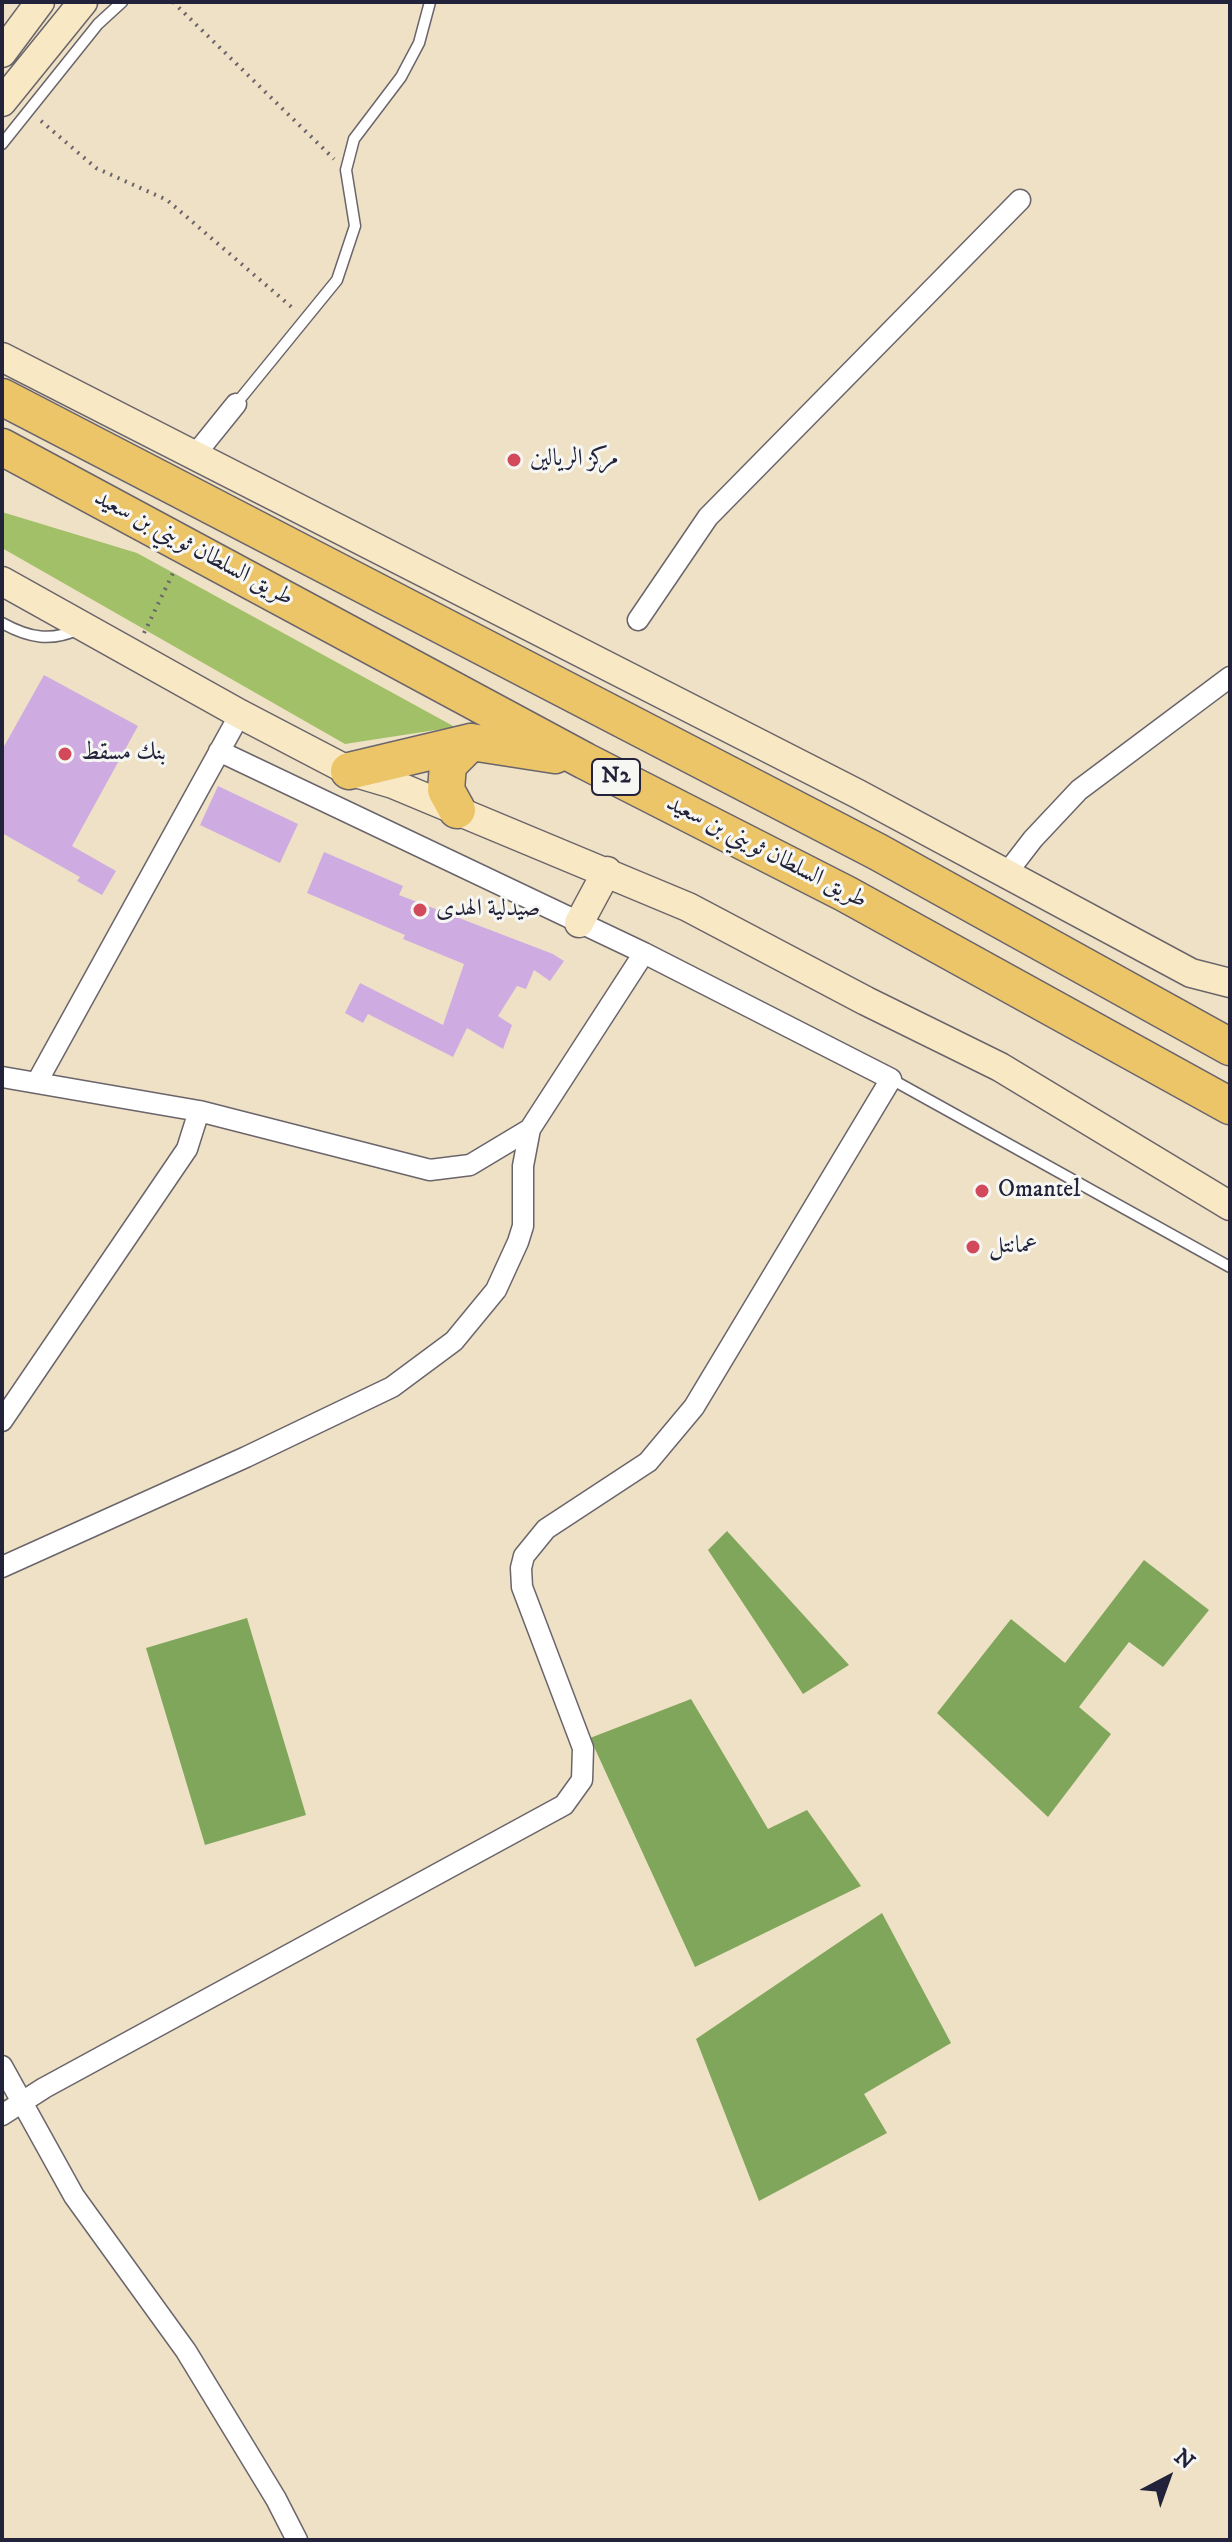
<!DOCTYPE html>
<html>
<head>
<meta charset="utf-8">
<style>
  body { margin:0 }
  #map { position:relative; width:1232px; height:2542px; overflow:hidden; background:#efe1c5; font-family:"IM FELL DW Pica",serif }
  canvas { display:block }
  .frame { position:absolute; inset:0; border:4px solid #22223b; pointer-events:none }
  .north { position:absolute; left:1128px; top:2438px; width:80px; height:80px; -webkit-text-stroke:6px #f6f6f2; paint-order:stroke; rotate:41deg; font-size:22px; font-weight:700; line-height:32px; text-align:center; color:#22223b }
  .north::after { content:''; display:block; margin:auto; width:28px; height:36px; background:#22223b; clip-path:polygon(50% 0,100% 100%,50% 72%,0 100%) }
</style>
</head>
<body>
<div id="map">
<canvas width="1232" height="2542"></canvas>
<div class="frame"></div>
<div class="north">N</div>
</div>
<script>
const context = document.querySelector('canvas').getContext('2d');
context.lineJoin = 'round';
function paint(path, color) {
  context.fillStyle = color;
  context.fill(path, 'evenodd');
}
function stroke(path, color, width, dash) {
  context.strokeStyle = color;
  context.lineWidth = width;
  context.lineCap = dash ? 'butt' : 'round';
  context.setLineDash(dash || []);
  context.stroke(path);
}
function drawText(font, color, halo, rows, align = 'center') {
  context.font = font + ' "IM FELL DW Pica",Amiri,serif';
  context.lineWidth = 6;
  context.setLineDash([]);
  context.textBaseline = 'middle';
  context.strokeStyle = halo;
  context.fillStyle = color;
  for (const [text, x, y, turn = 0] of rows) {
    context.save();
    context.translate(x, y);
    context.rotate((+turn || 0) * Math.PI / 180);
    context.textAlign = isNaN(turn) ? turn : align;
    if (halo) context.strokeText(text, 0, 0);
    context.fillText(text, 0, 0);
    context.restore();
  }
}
paint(new Path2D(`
  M2,512L137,553L455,727L345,744L2,548Z`), '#a1c068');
paint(new Path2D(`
  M727,1531L849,1665L803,1694L708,1550Z
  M1144,1560L1209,1610L1163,1667L1129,1642L1079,1707L1111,1734L1048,1817L937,1713L1011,1619L1065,1663Z
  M247,1618L306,1815L205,1845L146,1648Z
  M691,1699L768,1829L807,1810L861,1886L695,1967L590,1738Z
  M882,1913L951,2043L864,2094L887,2133L759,2201L696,2039Z`), '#80a65c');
paint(new Path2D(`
  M44,675L138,726L72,846L116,871L102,895L77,881L80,877L2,833V750Z
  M218,786L298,824L280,863L200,825Z
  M324,852L403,886L399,895L553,954L564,961L550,981L534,970L526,989L517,986L498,1016L512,1025L503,1049L467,1028L453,1057L368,1014L363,1023L345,1013L360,983L443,1025L464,964L403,939L405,935L307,893Z`), '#ceace2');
const lane = new Path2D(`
  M2,144L98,24L122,2
  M236,404L337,280L355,226L346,170L354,139L401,77L419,43L430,2
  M2,623C29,638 51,642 79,629
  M891,1079L1230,1267`);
const street = new Path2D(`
  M194,456L236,404
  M638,620L708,517L1020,200
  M1006,874L1033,839L1079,790L1230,677
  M2,1077L199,1111L430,1170L470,1165L530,1129
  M37,1082L240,714
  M2,1421L187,1149L199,1111
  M2,1567L246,1457L392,1387L454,1341L496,1290L518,1242L523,1226V1166L530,1129L644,953
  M2,2066L74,2196L186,2351L276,2499L297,2540
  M2,2115L44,2088L564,1805L582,1780L583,1748L522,1587L521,1568L524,1556L546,1529L648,1462L694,1407L891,1079L644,953L219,751`);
const secondary = new Path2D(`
  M2,53L40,2
  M2,102L83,2
  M2,357L858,794L1191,973L1230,983
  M2,581L240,714L349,771L393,784L688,907L866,1001L1000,1067L1230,1206
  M579,923L607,871`);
const highway = new Path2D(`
  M2,397L878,852L1230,1047
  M2,447L585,761L846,894L1230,1106
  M349,771L471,742L555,755
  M457,810L446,790L448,765L471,742`);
stroke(lane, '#6a656b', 13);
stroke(street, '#6a656b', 23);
stroke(secondary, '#6a656b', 31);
stroke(highway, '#6a656b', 39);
stroke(new Path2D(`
  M173,2L334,159
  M41,121L96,168L167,200L295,310
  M144,633L173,573`), '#6a656b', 4, [2, 6]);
stroke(lane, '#fff', 10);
stroke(street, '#fff', 20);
stroke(secondary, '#f8e8c3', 28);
stroke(highway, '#edc569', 36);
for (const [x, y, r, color] of [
  [514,460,8,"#d1495b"],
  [65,754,8,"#d1495b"],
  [420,910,8,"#d1495b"],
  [982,1191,8,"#d1495b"],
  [973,1247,8,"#d1495b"]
]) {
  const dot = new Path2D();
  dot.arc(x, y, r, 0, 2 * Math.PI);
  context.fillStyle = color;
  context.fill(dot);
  stroke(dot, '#f6f6f2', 3);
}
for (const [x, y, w] of [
  [616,777,48]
]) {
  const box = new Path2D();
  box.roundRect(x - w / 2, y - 18, w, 36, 6);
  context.fillStyle = '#f6f6f2';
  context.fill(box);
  stroke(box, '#22223b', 2);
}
drawText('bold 22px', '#22223b', null, [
  ["N2",616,777]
]);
drawText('24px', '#22223b', '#f6f6f2', [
  ["مركز الريالين",530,460],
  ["بنك مسقط",81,754],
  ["صيدلية الهدى",436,910],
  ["Omantel",998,1191],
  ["عمانتل",989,1247]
], 'left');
drawText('24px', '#22223b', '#f6f6f2', [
  ["طريق السلطان ثويني بن سعيد",193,549,28],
  ["طريق السلطان ثويني بن سعيد",766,853,27]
]);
</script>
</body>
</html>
